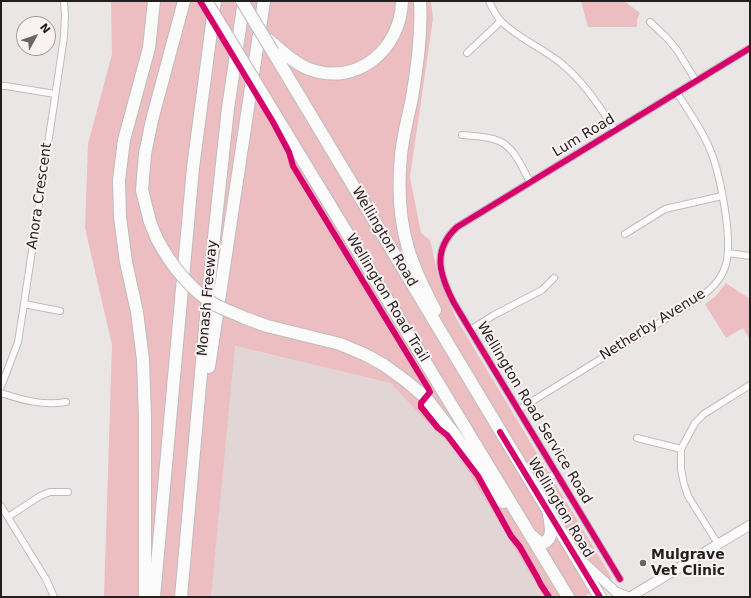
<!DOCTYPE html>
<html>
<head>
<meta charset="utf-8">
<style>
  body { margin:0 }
  #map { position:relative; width:751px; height:598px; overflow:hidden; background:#ebe6e6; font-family:"DejaVu Sans",sans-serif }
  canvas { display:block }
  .frame { position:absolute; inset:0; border:2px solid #221f1f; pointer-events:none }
  .north { position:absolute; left:16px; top:16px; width:40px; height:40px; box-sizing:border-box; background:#faf1f2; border:1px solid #a49d9e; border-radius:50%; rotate:50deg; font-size:11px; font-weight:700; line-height:16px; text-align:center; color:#221f1f }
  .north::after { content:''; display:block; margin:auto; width:14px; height:18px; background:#686565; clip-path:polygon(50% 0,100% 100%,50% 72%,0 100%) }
</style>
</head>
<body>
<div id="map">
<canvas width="751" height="598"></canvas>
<div class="frame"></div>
<div class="north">N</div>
</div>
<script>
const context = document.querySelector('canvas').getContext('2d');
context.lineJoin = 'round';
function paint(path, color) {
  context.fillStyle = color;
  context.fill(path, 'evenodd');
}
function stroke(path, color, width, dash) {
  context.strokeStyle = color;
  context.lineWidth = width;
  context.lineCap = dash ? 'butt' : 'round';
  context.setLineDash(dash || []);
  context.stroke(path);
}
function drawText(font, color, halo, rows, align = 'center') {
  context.font = font + ' "DejaVu Sans",sans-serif';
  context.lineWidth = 4;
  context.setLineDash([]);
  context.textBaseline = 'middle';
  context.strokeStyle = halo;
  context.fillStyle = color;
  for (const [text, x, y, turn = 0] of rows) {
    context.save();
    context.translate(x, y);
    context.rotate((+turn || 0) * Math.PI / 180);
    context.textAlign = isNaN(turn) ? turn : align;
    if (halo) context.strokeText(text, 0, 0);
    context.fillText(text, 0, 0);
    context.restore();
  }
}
paint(new Path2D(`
  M234,346L390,383L458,454L544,597H211Z`), '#e1d5d5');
paint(new Path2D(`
  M111,1H431L433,19L410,177L421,233L430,240L439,279L457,320L612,578L584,597H544L457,453L390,383L235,346L211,597H104L112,345L85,228L88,144L112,54Z
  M581,1H609L611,2L612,1H624L640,13L637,20V27H588Z
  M726,283L750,299V340L743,328L726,338L705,304L715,297Z`), '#ecbec2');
const street = new Path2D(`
  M489,1C492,8 496,16 502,22C519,39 543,48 562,64C584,82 599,106 615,130
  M650,22L666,37L677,50L696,81
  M467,53L501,21
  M1,86H6L55,94
  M462,135C474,136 488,136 499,141C515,148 522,168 530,182
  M625,234L665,209L722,196
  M728,253L750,256
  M24,304L60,311
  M470,330L494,315L542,290L554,278
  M1,387L18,342L24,304L64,37L65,15L64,1
  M1,393C23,400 43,406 66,402
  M518,410L698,299C710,290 722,280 726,264C733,239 720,170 708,145C700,127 688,110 677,93
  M637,438L681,449
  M533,487L556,473
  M1,506L46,579L54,597
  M8,517L40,496L50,492H68
  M718,544L688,496L684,484L681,469V449L695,423L704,414L750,385
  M620,579L454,303C440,276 431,251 457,227L750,48`);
const secondary = new Path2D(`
  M580,559L616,592L628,597
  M630,597L750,525`);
const highway = new Path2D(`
  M420,1C422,33 417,66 412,98C408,117 403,136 401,155C398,186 399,218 408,248C414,270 425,290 435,310
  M269,40C282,51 294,63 309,69C357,87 401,49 402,1
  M273,52L600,597
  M265,98L568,597
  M157,239L150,222L142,190L145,154L152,120L184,1
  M245,318L267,326L340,344L366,355L384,365L406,381L426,398L454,434L487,482L503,502
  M209,367L264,1
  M532,536L539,542L543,543C554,539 551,525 549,516
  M145,597V418L143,360L137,312L126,262L120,217L119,180L124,140L149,48L154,1
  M154,597L193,168L215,1
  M181,597L209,284L228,108L244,1`);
stroke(street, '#c0bcbc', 8);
stroke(secondary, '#c0bcbc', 11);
stroke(highway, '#c0bcbc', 14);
stroke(street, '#fcfbfb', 6);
stroke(secondary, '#fcfbfb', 9);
stroke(highway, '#fcfbfb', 12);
const highwayBridge = new Path2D(`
  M206,1L265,98
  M242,1L273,52
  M157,239C171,265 188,288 214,304C224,310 235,313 245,318`);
stroke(highwayBridge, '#c0bcbc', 14, []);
stroke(highwayBridge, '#fcfbfb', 12);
stroke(new Path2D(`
  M200,1L273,122L289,152L293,166L428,388L430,392L421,403V407L438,428L447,435L478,476L511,536L520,547L537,577L541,585L549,597
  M500,432L600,597
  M620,579L454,303C440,276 431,251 457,227L750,48`), '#d6006c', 6);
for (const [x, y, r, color] of [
  [643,563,4,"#686565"]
]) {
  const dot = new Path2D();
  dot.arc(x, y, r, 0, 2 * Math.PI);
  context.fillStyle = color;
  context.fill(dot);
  stroke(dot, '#faf1f2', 1.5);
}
drawText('14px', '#221f1f', '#faf1f2', [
  ["Lum Road",584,136,-31],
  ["Anora Crescent",40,196,-82],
  ["Wellington Road",384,237,59],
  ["Monash Freeway",208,298,-85],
  ["Wellington Road Trail",387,298,59],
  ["Netherby Avenue",653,325,-32],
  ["Wellington Road Service Road",534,413,59],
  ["Wellington Road",560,508,59]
]);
drawText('bold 14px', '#221f1f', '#faf1f2', [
  ["Mulgrave",651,555],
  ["Vet Clinic",651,571]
], 'left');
</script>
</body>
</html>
